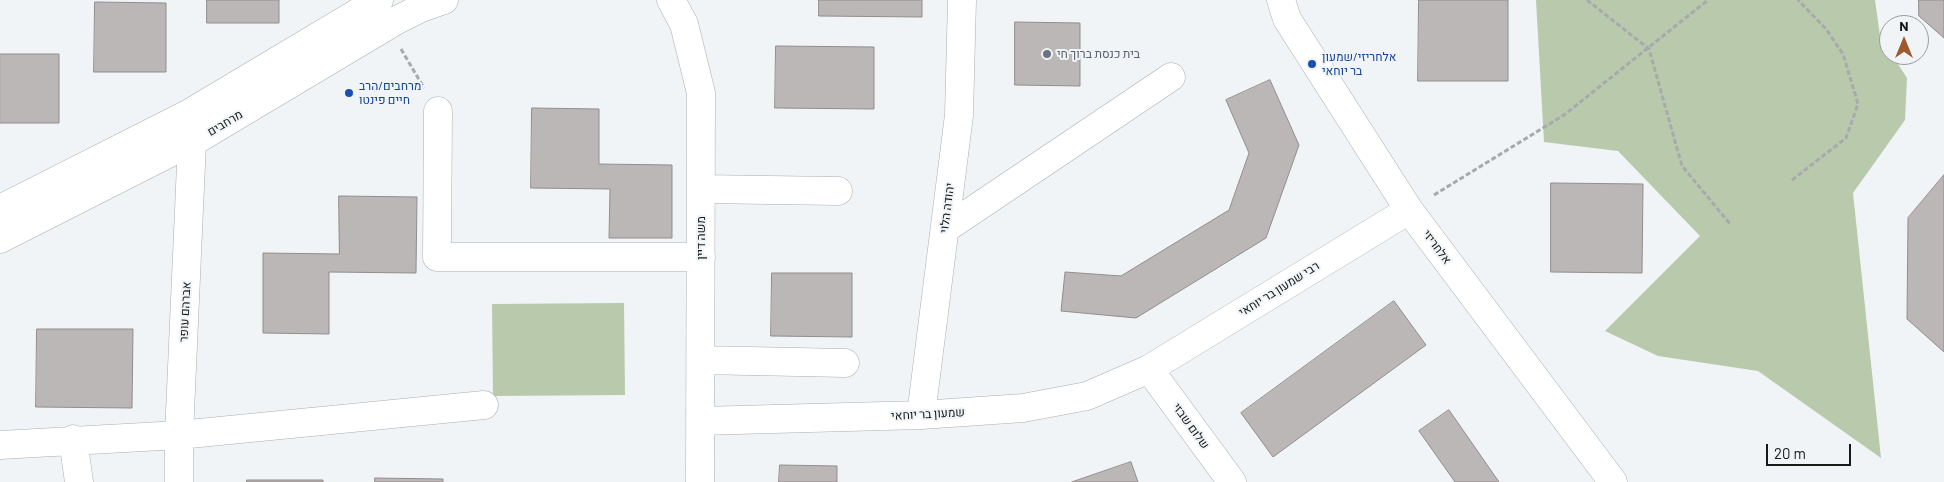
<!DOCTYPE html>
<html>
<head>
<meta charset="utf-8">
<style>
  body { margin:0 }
  #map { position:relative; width:1944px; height:482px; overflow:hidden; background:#f0f4f6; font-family:Barlow,sans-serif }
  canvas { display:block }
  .north { position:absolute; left:1879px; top:15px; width:50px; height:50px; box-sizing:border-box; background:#f0f4f6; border:1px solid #999c9e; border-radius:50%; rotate:0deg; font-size:14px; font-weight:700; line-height:20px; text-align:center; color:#171919 }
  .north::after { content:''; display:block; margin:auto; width:18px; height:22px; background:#9f592e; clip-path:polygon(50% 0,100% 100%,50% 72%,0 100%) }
  .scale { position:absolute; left:1766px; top:444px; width:85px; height:22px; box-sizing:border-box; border:2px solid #171919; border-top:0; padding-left:6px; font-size:15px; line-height:18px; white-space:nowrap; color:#171919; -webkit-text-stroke:4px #f0f4f6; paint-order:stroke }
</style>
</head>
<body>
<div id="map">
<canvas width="1944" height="482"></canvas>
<div class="north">N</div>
<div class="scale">20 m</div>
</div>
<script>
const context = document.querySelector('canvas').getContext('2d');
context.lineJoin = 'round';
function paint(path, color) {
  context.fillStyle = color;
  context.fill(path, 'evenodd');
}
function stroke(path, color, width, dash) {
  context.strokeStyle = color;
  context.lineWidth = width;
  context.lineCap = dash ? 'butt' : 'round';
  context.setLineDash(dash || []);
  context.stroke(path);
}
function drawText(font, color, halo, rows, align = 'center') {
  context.font = font + ' Barlow,Heebo,sans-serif';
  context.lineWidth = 4;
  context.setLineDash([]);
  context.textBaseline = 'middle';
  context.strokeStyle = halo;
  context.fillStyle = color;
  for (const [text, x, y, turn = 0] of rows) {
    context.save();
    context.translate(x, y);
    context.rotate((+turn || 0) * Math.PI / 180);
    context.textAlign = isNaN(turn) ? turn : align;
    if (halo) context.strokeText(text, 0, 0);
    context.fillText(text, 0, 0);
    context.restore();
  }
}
paint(new Path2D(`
  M1536,0H1875L1880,36L1889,51V55H1892L1907,78L1905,120L1853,193L1881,458L1758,371L1658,356L1605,331L1700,236L1618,151L1544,142Z
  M624,303L625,395L493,396L492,304Z`), '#b9c9ac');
const building = new Path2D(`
  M207,0H279V23H207Z
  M819,0H922V17L819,16Z
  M1419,0H1508V81H1418Z
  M1919,0H1944V38L1919,16Z
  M95,2L166,3V72H94Z
  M1015,22L1080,23V86L1015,85Z
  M776,46L874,47V109L775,108Z
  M0,54H59V123H0Z
  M1270,80L1299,145L1266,238L1136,318L1061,311L1065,272L1121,276L1229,210L1249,153L1226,100Z
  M532,108L599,109V164L672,165V238H609L610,189L531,188Z
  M1944,175V352L1907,319L1908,218Z
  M1551,183L1643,184L1642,273L1551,272Z
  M339,196L417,197L416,273L329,272V334L263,333V253L339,254Z
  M772,273H852V337L771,336Z
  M1394,301L1426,345L1273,457L1241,413Z
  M37,329H133L132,408L36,407Z
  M1449,410L1499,482H1455L1419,431Z
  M1131,462L1138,482H1072Z
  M780,465L837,466V482H779Z
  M375,478L443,479V482H375Z
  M247,480H323V482H247Z`);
paint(building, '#bbb7b6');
stroke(building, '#928d8d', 1);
const minor = new Path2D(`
  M671,0L684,24L701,93L700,482
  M1281,0L1287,19L1409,210L1613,482
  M438,111L437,257H701
  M701,189L838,191
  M0,209L188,114L379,0
  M945,229L1171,77
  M0,239L201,137L397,20L421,8L444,0
  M701,360L845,363
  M1149,369L1232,482
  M921,415L959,115L962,0
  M700,421L921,415L1023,408L1087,396L1149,369L1409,210
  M73,439L79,482
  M0,445L179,435L484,405
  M179,482V435L192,142`);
stroke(minor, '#abaeb1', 29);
stroke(new Path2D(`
  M1587,0L1649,49L1682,166L1731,225
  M401,49L424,88
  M1792,180L1846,138L1858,104L1843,54L1826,29L1798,0
  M1434,195L1564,115L1708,0`), '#a7aaac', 3, [5, 2.5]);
stroke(minor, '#fff', 28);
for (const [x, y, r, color] of [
  [1047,54,5,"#6b7280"],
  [1312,64,5,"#1a4fb4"],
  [349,93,5,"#1a4fb4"]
]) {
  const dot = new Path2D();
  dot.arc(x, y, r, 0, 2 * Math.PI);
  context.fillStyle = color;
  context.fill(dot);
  stroke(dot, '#f0f4f6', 2);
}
drawText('12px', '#5b616d', '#f0f4f6', [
  ["בית כנסת ברוך חי",1057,54]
], 'left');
drawText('12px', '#164399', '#f0f4f6', [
  ["אלחריזי/שמעון",1322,57],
  ["בר יוחאי",1322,71],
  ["מרחבים/הרב",359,86],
  ["חיים פינטו",359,100]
], 'left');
drawText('12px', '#171919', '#f0f4f6', [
  ["מרחבים",225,123,-31],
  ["יהודה הלוי",947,208,-83],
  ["משה דיין",701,238,-90],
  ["אלחריזי",1437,247,53],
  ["רבי שמעון בר יוחאי",1279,289,-32],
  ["אברהם עופר",185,312,-87],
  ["שמעון בר יוחאי",928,414,-3],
  ["שלום שבזי",1191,426,54]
]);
</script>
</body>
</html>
